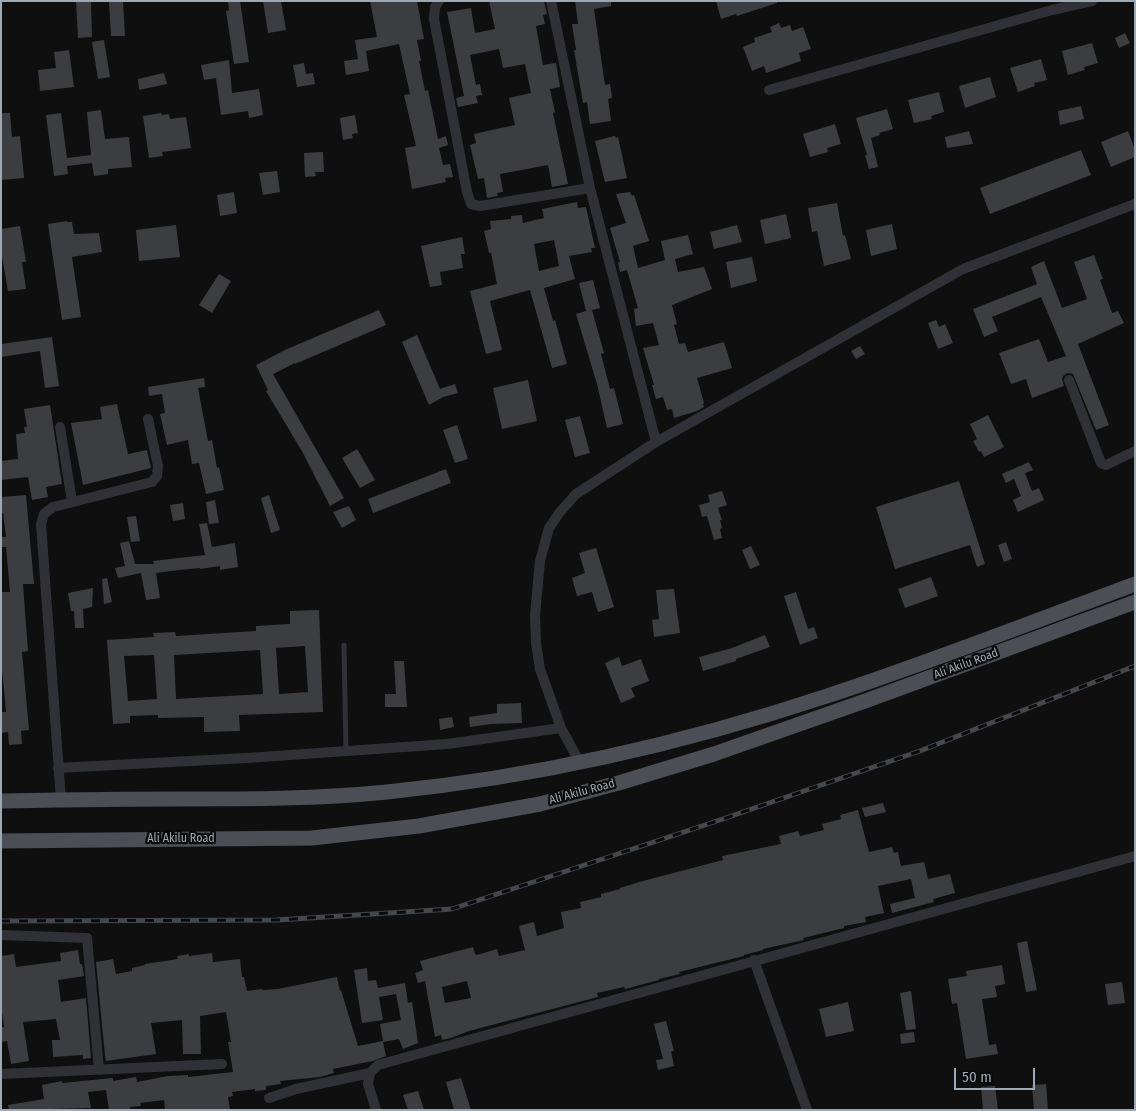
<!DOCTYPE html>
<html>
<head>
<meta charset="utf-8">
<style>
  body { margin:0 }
  #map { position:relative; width:1136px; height:1111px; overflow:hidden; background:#0f0f10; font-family:"Fira Sans Condensed",sans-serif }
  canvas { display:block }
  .frame { position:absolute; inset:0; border:2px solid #9ea8b3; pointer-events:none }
  .scale { position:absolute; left:954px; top:1068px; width:81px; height:22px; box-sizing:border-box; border:2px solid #9ea8b3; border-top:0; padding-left:6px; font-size:15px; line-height:18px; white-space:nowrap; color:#9ea8b3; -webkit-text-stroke:4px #0a0a0b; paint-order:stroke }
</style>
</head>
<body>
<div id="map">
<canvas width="1136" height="1111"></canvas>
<div class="frame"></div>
<div class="scale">50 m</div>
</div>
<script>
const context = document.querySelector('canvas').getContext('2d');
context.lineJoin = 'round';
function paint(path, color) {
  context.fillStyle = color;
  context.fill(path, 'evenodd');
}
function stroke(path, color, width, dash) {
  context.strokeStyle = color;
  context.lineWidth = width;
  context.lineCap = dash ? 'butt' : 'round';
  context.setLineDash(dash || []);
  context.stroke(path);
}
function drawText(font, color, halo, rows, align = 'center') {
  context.font = font + ' "Fira Sans Condensed",sans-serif';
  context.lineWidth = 4.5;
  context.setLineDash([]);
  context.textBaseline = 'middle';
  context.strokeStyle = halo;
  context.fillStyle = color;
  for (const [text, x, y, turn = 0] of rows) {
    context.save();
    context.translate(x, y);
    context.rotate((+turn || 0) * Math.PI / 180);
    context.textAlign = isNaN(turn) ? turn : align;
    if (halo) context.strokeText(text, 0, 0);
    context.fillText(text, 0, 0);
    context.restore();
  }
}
paint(new Path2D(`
  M76,1H91L92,37L78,38Z
  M109,1H123L125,36H111Z
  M228,1H240L249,62L234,64L226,11L229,10Z
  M263,1H281L286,30L268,33Z
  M370,1H417L424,39L417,40L421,61H419L425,91L428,90L438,139L446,136L448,145L439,148L443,165L450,164L453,177L445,178L446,182L412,189L405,148L416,146L404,95L410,94L399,44L366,51L369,71L346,75L344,61L358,59L355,40L377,37Z
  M489,1H544L547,14L543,15L545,24L536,26L543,65L556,63L560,87L550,89L555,112L553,113L568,184L552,187L548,165L500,174L503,192L497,193L498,196L487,198L484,178L478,179L470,145L476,143L474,134L515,125L509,98L531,93L525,64L503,68L499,49L470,55L476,85L480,84L482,95L476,96L478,103L458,107L456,98L464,96L447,12L471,8L475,33L495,29Z
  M575,1H611V6L594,9L605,85L610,84L612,98L608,99L611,121L590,124L587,102L583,103L574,50H576L572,24H578Z
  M716,1H777V3L737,16L736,14L721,19Z
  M779,23L781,28L790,25L792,31L803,27L811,49L799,53L801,61L766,73L764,66L752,71L743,47L755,42L754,38L772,32L770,27Z
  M1125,33L1130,43L1119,48L1115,38Z
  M104,40L110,77L98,79L92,42Z
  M1092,43L1098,63L1084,67L1085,70L1068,75L1062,51Z
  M69,50L74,87L40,91L38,70L56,68L54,52Z
  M1041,59L1047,80L1034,83L1035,86L1018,92L1010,68Z
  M229,60L232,93L259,89L263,115L249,118L248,111L221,115L216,78L204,80L201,65Z
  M304,63L306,74L313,73L315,84L297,87L293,65Z
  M164,73L167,84L139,90L138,79Z
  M990,77L996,97L965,108L959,86Z
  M939,92L944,112L931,116L932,119L914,123L908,100Z
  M1081,106L1084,119L1060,125L1058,111Z
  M887,109L893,129L879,133L880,135L871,138L878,167L869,169L865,155H867L856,118Z
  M101,110L105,139L129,137L132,167L108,169V174L94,176L92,163L67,166L68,174L54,176L46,115L61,113L67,158L91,155L87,112Z
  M1,113H10L12,137L20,136L24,178L1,180Z
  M161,113L162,115L169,114L170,119L186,117L191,148L162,152L163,156L149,158L143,116Z
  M355,115L358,133L352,134L353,138L343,140L340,118Z
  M835,124L841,144L827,148L828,152L810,157L803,134Z
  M969,131L973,144L947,148L945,137Z
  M1128,131L1135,150V157L1111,167L1101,142Z
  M615,136L616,138L618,137L627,178L605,182L595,141Z
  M1081,150L1091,175L990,214L980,188Z
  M323,152L324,172H315L316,176L305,177L304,153Z
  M277,171L280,192L263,195L259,173Z
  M234,192L237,213L220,216L217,195Z
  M630,192L632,196L634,195L649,241L633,246L638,268L665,260L661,241L688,235L693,254L675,259L678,272L704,267L712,289L672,305L677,324L674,325L679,344L685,343L688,352L724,342L732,368L697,378L704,403L703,404L704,407L697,411L674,418L672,409L667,410L663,397L656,399L652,385H654L643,348L659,345L653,323L636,326L634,309L638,308L627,270L620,272L618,262H620L610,228L626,223L616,194Z
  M577,202L578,208L586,207L595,248H591L592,252L569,256L575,279L544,288L553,321L555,320L567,364L552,368L530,290L490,301L502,350L486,354L470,291L497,284L491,253H489L484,231L491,229L490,221L511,219V216L522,215L523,223L544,218L542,209ZM554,240L559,266L539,271L534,244Z
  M837,203L843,236L845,235L851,259L824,266L817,231L812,232L808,208Z
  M786,214L791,238L765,244L760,220Z
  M67,221V222H72L74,234L99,233L102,252L72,257L81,317L62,320L48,224Z
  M892,224L897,249L871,256L866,230Z
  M176,225L180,257L139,261L136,230Z
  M737,225L742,242L714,249L710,232Z
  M20,226L26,262H22L26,289L8,291L1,251V229Z
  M462,237L465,254H461L463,268L440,272L442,285L430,287L421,246Z
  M1094,255L1103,279L1100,280L1112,313L1118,311L1124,323L1078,344L1109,425L1096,430L1073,374L1067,373L1063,376L1062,379L1064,386L1032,398L1026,379L1011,384L999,353L1039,339L1048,362L1066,356L1041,297L992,317L998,331L984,337L973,309L1037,284L1031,267L1044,261L1062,308L1087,299L1074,262Z
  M752,257L757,281L731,288L726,262Z
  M219,274L231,281L212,313L199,305Z
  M593,280L600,308L592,310L604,353L601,354L610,389L614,388L623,424L607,428L597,384L576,314L586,311L579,283Z
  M379,310L386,325L295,364V363L273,374L344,498L330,506L303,453L266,391L268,390L256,365L287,349Z
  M936,320L939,327L945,324L953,343L938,349L928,323Z
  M417,335L440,389L455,384L458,393L443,397L429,405L402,342Z
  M52,337L59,386L45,388L40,351L1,357V344Z
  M860,346L865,354L856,359L851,351Z
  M204,378L205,387L198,388L208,441L212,440L217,468L219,467L224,490L206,494L199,463L192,464L188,440L167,445L160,414L165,413L162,394L149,396L148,387Z
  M528,380L537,421L502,429L493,388Z
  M117,404L128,454L147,450L151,468L83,485L71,423L102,419L100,407Z
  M50,405L62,484L46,487L48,497L32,500L28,477L1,480V461L18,459L16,434L25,433L24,427H27L24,409Z
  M988,415L1004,447L984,457L981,451L979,452L973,441L977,439L970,424Z
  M580,416L590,453L575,457L565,420Z
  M457,425L468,459L455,463L443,430Z
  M357,449L375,480L360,488L342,458Z
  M1029,462L1033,470L1025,473L1032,491L1039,488L1044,500L1018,512L1013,500L1021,496L1014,479L1006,483L1002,474Z
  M446,469L451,483L373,513L368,499Z
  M959,481L985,564L977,567L970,545L895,569L876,507Z
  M722,491L727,505L718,508L722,520H720L722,528L720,529L722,538L714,540L707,516L702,517L699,505L710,502L708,495Z
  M26,495L34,584H23L28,651L22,652L29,730L21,731L22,744L9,745L8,732L1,733V712H6L1,659V592H10L6,547H1V537H6L3,513H1V497Z
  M269,495L280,530L271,533L261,498Z
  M215,500L219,523L209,524L206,502Z
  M183,503L185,519L173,521L170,505Z
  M349,506L356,520L342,528L333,512Z
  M136,516L140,541L131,542L127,517Z
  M207,523L212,547L235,543L238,567L220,570V566L200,569V568L179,570L156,573L160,598L146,600L141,573L118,578L115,568L125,566L120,543L129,541L135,564H154L153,561L205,555L199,524Z
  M1006,542L1012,559L1004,562L998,545Z
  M751,546L760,565L750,569L742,550Z
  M596,548L614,607L598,612L592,592L577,596L572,578L585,573L579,553Z
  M931,577L938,596L905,608L898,589Z
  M107,578L112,602L104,604L102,579Z
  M93,588L92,607L83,609L84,628H75L74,611H71L68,593Z
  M674,589L680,633L654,637L652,620L659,619L656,590Z
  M796,592L808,629L814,627L818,638L800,645L784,596Z
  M319,610L323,712L239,715L240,731L204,732V717L158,718V715L130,716V723L113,724L107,640L154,637L153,633L175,632L176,636L256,631V626L290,624V611ZM305,646L308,692L279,694L276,648ZM260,650L263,694L176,699L174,655ZM154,655L157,699L128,701L124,656Z
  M765,635L770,647L736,659V661L703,671L699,657L732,648Z
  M619,657L622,666L641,659L649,681L631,688L635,697L621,703L605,663Z
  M394,661H404L407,707H385V694H396Z
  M521,703L522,723L491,724L470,727L469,717L497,713V704Z
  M452,717L454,727L440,730L439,719Z
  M883,803L886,812L865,817L862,808Z
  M858,810L869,852L892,847L894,853L898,852L901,866L924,862L928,879L950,874L955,893L933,899L934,902L892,913L890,904L915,898L911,879L878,886L884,913L865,917L866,922L844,926V928L803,938L804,940L763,949V950L744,955V956L679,972L680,974L659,979V980L625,989L624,987L597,993L598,997L469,1031L451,1038L442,1040L441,1035L435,1037L425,981L418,983L415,973L423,970L420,961L473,947L475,954L477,955L497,949L499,956L525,950L519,926L534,922L537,936L564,928L561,912L581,908L580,902L601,897V894L620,889V888L639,882L723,860L722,856L781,844L779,836L798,831L800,836L824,830L822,824L841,819L840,815ZM467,981L471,998L445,1003L442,987Z
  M1027,941L1037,990L1026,992L1017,943Z
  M78,950L80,964H82L84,976L58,980L61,1002L86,998L91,1058L83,1059V1055L53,1057L52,1040H60L56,1019L23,1022L29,1061L11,1064L7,1041L1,1042V1027H4L1,1005V956L14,954L16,967L61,961L60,953Z
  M212,953L213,962L240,959L242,977H244L247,991L262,989V990L278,989L337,977L340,991L341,990L358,1046L383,1041L380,1024L401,1020L396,994L379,997L383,1020L362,1023L354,970L367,968L368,981L376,980L378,988L405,983L408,1003L412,1002L418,1043L403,1049L399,1039L383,1042L386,1056L373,1061L333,1069L334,1073L320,1077L280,1081L281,1084L266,1086V1090L255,1091V1089L232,1092L233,1096L228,1097L230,1110H165L164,1100L140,1103L141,1106L130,1107L131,1110H109L106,1090L88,1092L91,1108L9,1110L8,1105L44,1099L42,1085L62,1081V1083L113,1078V1081L136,1077L137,1082L168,1076L188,1075V1077L233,1072L228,1042H231L226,1012L200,1016L201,1054H183L182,1020L151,1023L156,1054L106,1061L105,1056L96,962L113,959L116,974L132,971V968L145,965V964L178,959L177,956L189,954V956Z
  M1002,965L1005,984L995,986L997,997L982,999L989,1045L996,1044L998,1054L966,1059L957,1003L952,1004L948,979L967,976L966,971Z
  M1122,982L1125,1003L1108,1005L1105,984Z
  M911,991L916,1029L906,1030L900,993Z
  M848,1002L854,1031L826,1037L819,1009Z
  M666,1021L674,1051H671L674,1066L658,1070L656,1060L663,1059L654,1024Z
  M914,1032L915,1042L901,1044L900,1034Z
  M461,1078L471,1110H454L446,1082Z
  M1046,1084L1048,1110H1034L1032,1085Z
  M995,1086L998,1110H983L981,1087Z
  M418,1091L424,1110H408L403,1095Z`), '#3b3d41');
stroke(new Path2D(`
  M344,645L346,751`), '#303136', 5);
stroke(new Path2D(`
  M439,1L435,7L434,19L467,192L471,204L480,206L590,188
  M551,1L590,188L656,442
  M769,90L1052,10L1092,1
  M1069,380L1101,463L1106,465L1135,451
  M60,427L72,501
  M580,763L561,728L540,669L536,643L535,615L540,561L549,528L560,512L576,494L656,442L963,269L1135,204
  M58,768L247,758L447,744L561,728
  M61,800L41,524L44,514L53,507L152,482L157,476L158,466L148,419
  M1,935L87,938L99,1070
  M754,960L807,1110
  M370,1073L368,1084L376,1110
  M1,1074L222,1064
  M269,1098L296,1089L370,1073L378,1065L1135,856`), '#303136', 10);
stroke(new Path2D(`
  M1,801C60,800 118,799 177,799C247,799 317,799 387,792C536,777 685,743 827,696C931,662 1032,622 1135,584
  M1,841L312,838L419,826L540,804L622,782L714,754L868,700L1135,602`), '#4b4f55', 15);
const rail = new Path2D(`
  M1,921L277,920L452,909L714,822L920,751L1135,666`);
stroke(rail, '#44484d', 5);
stroke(rail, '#0a0a0b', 3, [9]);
drawText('12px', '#9ea8b3', '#0a0a0b', [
  ["Ali Akilu Road",966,664,-20],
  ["Ali Akilu Road",582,792,-15],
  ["Ali Akilu Road",181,839]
]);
</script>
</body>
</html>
